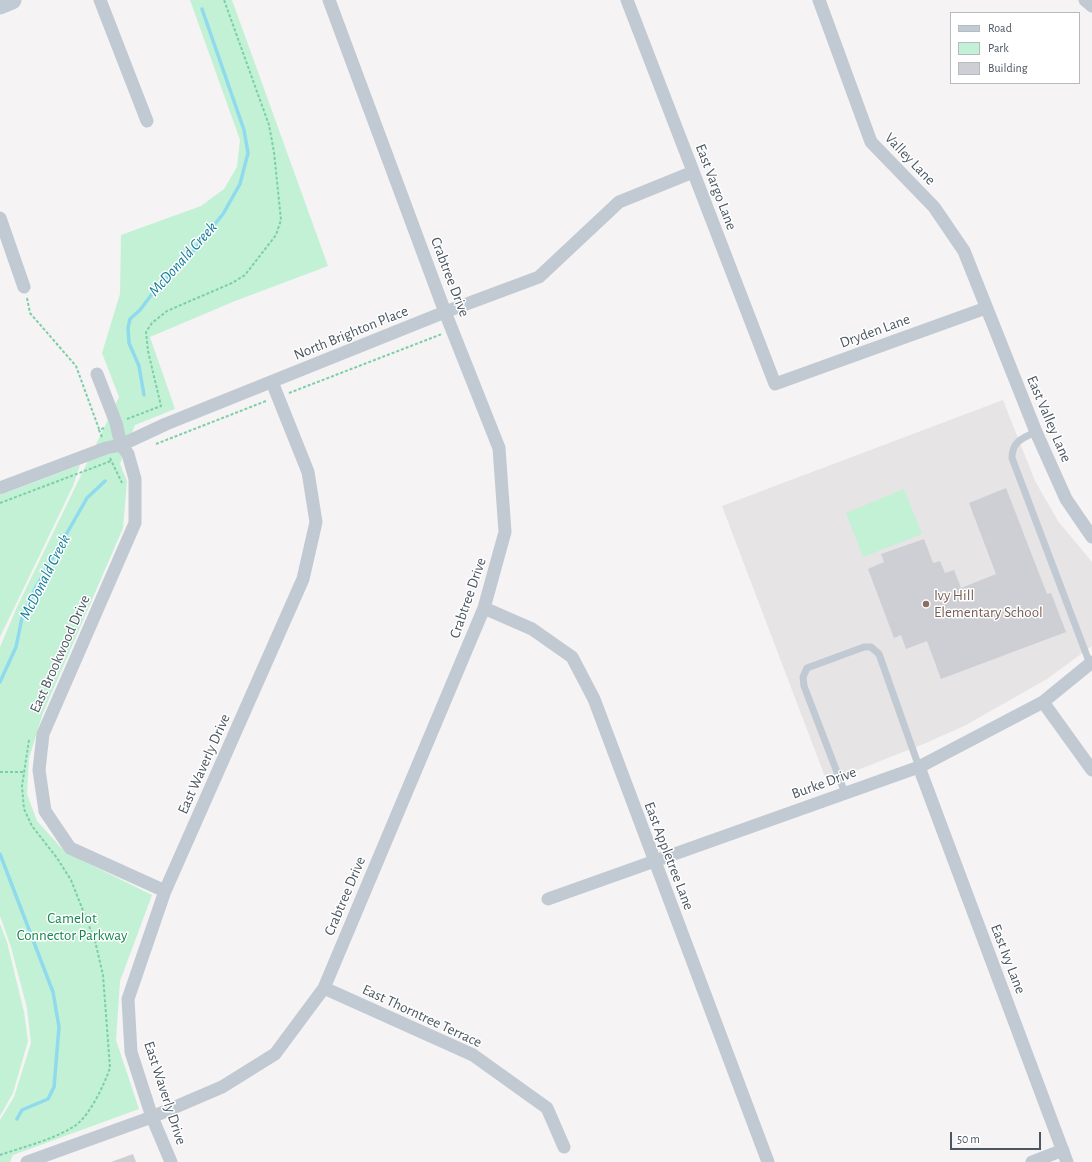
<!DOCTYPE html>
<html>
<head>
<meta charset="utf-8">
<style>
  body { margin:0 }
  #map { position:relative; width:1092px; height:1162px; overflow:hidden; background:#f5f3f3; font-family:"Alegreya Sans",sans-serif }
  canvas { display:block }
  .legend { position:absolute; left:950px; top:12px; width:130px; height:72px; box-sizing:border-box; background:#fff; border:1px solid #b7bbc0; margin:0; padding:5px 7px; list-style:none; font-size:12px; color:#4a5661 }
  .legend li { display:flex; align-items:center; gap:8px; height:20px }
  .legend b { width:20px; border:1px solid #b7bbc0 }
  .scale { position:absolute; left:950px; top:1132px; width:91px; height:18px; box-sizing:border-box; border:2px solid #4a5661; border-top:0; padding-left:5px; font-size:12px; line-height:14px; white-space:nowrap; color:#4a5661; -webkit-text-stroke:3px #fff; paint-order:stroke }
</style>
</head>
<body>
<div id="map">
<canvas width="1092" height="1162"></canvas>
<ul class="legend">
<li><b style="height:5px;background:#c1cbd6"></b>Road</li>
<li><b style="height:11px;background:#c3f1d5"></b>Park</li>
<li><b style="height:11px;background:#cdcfd5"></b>Building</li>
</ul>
<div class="scale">50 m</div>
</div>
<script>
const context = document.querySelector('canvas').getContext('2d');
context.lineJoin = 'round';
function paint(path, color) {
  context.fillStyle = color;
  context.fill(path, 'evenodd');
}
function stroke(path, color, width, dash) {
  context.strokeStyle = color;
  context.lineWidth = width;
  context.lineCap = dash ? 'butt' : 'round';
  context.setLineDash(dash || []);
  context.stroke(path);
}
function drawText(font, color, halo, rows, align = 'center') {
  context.font = font + ' "Alegreya Sans",sans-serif';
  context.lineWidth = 3;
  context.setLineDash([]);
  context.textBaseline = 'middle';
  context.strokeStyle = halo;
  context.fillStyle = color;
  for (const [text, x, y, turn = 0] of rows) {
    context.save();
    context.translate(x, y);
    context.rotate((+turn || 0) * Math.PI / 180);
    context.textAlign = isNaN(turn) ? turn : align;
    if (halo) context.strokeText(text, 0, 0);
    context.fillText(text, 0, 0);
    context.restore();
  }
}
paint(new Path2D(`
  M1003,400L1035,481L1058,521L1092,562V646L1047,679L966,725L926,743L827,782L722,506Z`), '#e6e4e5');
paint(new Path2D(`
  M190,0H232L328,266L235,301L150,337L175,409L135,425L120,464L127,481L123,528L43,713L29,758L27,794L37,821L65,852L152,895L120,981L116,1040L139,1109L13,1155L10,1162H0V1120L14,1097L31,1043L27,1008L11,947L0,916V647L17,607L119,397L102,353L120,294L121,235L201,206L224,189L237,167L240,140Z
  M80,465L73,486L0,637V495Z
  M904,489L922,534L863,557L846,513Z
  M0,924L7,942L24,1012L28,1041L13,1093L0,1116Z`), '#c3f1d5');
stroke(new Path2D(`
  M144,395L139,366L129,343L128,328L130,319L140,310L158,286L184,262L223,214L240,184L248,153L244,130L202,9
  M0,682L16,647L22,618L35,589L87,498L105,481
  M0,854L53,992L59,1027L54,1087L48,1099L22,1110L17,1119`), '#90daee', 3.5);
paint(new Path2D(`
  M1006,488L1047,594L1051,593L1066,632L941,679L927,641L906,649L901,635L894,638L868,569L884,562L881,554L924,539L933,563L940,561L945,573L954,570L961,588L996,574L969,503Z
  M133,1154L136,1162H111Z`), '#cdcfd5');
stroke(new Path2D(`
  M27,298L30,313L76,366L99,429
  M289,393L442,334
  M127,419L161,406L148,351L146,332L152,323L167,311L232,283L245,275L276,235L281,220L274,152L269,125L224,0
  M102,437L99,430L104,428
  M156,444L266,401
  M110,458L122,483
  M0,503L111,461
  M0,772H24
  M0,1155C23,1147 52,1140 73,1127C89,1118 104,1085 110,1068L103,975L95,941L71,880L57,858L32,826L24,809L22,786L29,740`), '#7ad0a6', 2, [3, 2]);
stroke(new Path2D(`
  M1036,432C1022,438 1012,442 1012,458L1090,664
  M845,793L804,686L803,677L807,668L864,647H871L879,654L919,767`), '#c1cad2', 7);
stroke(new Path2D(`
  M100,0L147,121
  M627,0L775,384L986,308
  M819,0L871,142L934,207L964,251L1036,432L1066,499L1092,537
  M1085,0L1092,6
  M0,218L24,287
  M97,374L116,423L121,445L128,454L135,479V523L43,734L39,770L45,811L70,848L165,891
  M0,488L106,448L121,445L166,424L445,312L539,277L619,202L693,172
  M484,608L532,629L572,657L594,699L768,1162
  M1043,702L1092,770
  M919,767L1067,1162
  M548,899L919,767L1043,702L1092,662
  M324,988L473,1055L547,1108L564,1147
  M27,1162L152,1117L222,1087L275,1054L324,988L484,608L505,532L499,448L445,312L329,0
  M171,1162L152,1117L131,1052L128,999L165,891L303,579L316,522L308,472L272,382
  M1032,1162L1063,1150`), '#c1cad2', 13);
stroke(new Path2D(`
  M0,5L12,0`), '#c1cbd6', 19);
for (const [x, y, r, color] of [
  [926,604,4,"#8d6e63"]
]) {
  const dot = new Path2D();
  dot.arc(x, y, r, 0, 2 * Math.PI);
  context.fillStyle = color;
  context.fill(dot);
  stroke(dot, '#fff', 1.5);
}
drawText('15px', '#4a5661', '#fff', [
  ["Valley Lane",910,159,46],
  ["East Vargo Lane",716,187,69],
  ["Crabtree Drive",450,277,69],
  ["Dryden Lane",875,331,-20],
  ["North Brighton Place",351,333,-22],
  ["East Valley Lane",1049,419,67],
  ["Crabtree Drive",468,598,-71],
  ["East Brookwood Drive",60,654,-66],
  ["East Waverly Drive",204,764,-66],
  ["Burke Drive",824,783,-20],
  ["East Appletree Lane",669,856,69],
  ["Crabtree Drive",345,896,-67],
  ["East Ivy Lane",1008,959,69],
  ["East Thorntree Terrace",422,1016,25],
  ["East Waverly Drive",165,1093,72]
]);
drawText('15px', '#785e54', '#fff', [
  ["Ivy Hill",934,595],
  ["Elementary School",934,612]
], 'left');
drawText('15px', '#17864f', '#fff', [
  ["Camelot",72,918],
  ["Connector Parkway",72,935]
]);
drawText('italic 16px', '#0c7c9b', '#fff', [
  ["McDonald Creek",183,259,-48],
  ["McDonald Creek",45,577,-63]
]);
</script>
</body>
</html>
